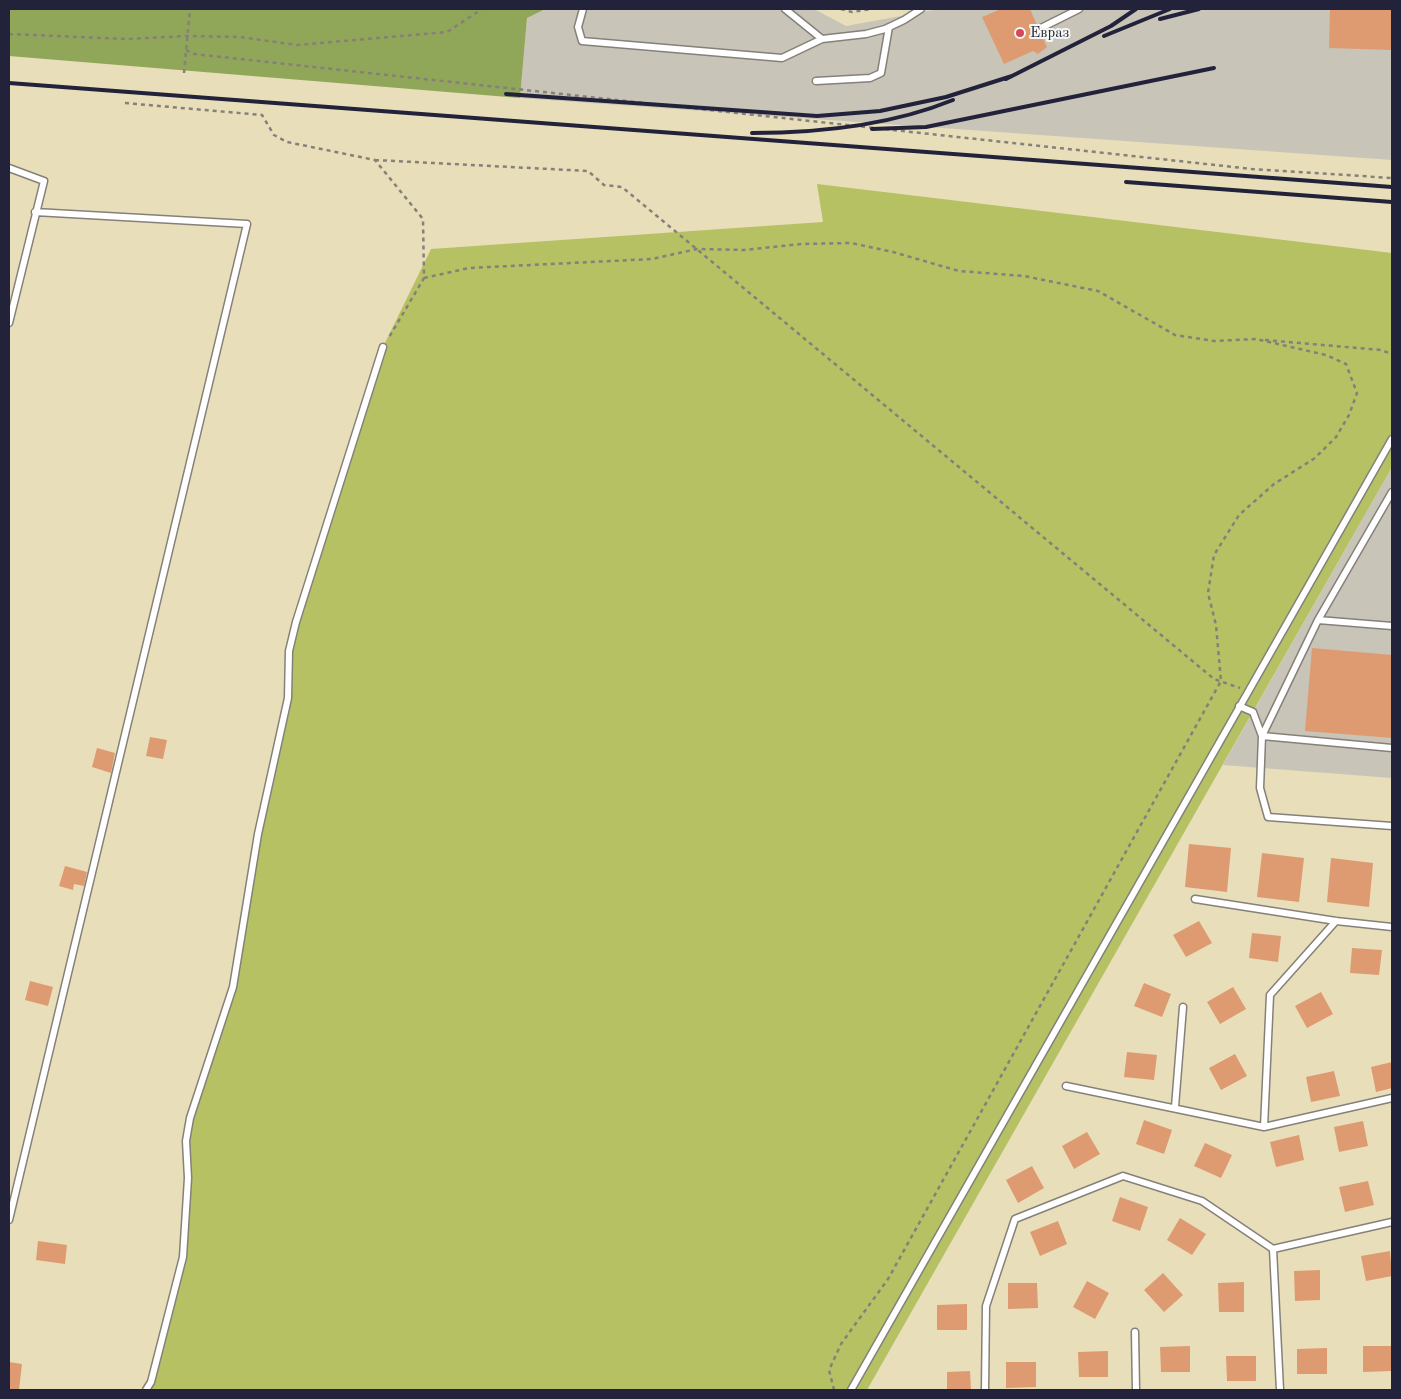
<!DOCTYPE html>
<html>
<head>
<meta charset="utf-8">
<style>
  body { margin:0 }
  #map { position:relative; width:1401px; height:1399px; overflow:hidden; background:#e8deb9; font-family:"Old Standard TT",serif }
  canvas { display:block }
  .frame { position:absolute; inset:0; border:10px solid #22223b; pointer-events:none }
</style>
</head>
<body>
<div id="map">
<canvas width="1401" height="1399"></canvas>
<div class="frame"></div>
</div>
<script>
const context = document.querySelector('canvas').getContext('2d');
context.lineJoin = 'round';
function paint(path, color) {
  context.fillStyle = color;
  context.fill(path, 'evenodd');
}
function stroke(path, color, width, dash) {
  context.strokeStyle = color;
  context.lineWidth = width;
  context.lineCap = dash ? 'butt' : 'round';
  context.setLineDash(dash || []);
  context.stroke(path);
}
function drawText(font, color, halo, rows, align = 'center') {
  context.font = font + ' "Old Standard TT",serif';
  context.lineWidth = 4;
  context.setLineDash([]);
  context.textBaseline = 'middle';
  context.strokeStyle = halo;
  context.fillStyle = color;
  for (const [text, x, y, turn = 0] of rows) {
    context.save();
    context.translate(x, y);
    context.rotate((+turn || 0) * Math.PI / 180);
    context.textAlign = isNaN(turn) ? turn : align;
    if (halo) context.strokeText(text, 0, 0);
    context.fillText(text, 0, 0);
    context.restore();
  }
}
paint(new Path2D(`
  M541,9H814L846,26L939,9H1392V160L520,98L527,18Z
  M1392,467V778L1223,765L1253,712Z`), '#c8c4b8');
paint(new Path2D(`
  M817,184L1392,253V467L867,1390H146L183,1257L186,1141L190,1118L233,987L258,834L288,698L289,651L383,347L431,249L823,222Z`), '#b5c163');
paint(new Path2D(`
  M9,9H545L527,18L520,98L9,56Z`), '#90a759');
paint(new Path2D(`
  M1001,9H1030L1037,25L1034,31L1041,34L1047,47L1038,54L1033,51L1004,64L982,17Z
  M1330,9H1392V50L1329,48Z
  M1312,648L1392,655V738L1305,731Z
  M150,737L167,740L163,759L146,756Z
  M97,748L115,753L111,773L92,767Z
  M1189,844L1231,848L1227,892L1185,887Z
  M1262,853L1304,858L1299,902L1257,897Z
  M1331,858L1373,863L1369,907L1327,902Z
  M65,866L87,872L84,886L74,884L73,890L59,886Z
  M1199,921L1212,943L1186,957L1173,935Z
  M1252,933L1281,936L1278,962L1249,958Z
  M1352,948L1382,950L1379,975L1350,973Z
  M30,981L53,987L48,1006L25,1000Z
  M1144,983L1171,994L1162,1017L1134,1006Z
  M1233,987L1246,1009L1220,1024L1207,1002Z
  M1321,992L1333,1014L1307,1028L1295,1006Z
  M1127,1052L1157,1055L1154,1080L1124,1077Z
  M1235,1054L1247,1076L1221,1090L1209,1068Z
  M1392,1062V1088L1376,1092L1371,1067Z
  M1334,1071L1340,1096L1311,1102L1306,1077Z
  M1144,1120L1172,1130L1164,1154L1136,1144Z
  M1363,1121L1368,1146L1339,1152L1334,1127Z
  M1087,1132L1100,1154L1074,1169L1062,1146Z
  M1299,1135L1304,1160L1276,1167L1270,1142Z
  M1205,1143L1232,1155L1221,1178L1194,1166Z
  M1032,1166L1044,1188L1018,1203L1006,1180Z
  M1368,1181L1374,1205L1345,1212L1339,1187Z
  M1120,1197L1148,1207L1140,1231L1112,1221Z
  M1180,1218L1206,1234L1192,1255L1167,1240Z
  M1058,1221L1067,1244L1040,1256L1030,1232Z
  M38,1241L67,1245L65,1264L36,1260Z
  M1390,1251L1392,1276L1366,1281L1361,1256Z
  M1320,1270V1300L1295,1301L1294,1271Z
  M1163,1273L1183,1295L1164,1312L1144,1290Z
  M1087,1281L1109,1293L1095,1319L1073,1307Z
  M1244,1282V1312H1219L1218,1283Z
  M1008,1283H1037L1038,1308L1008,1309Z
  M967,1304V1330H937V1305Z
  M1190,1346V1372H1161L1160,1347Z
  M1363,1346H1392V1371L1363,1372Z
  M1327,1348V1374H1297V1349Z
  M1108,1351V1377H1079L1078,1352Z
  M1226,1356H1256V1381H1227Z
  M9,1362L22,1364L19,1390H9Z
  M1006,1362H1036V1387L1006,1388Z
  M970,1371L971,1390H947V1372Z`), '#de9b72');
const service = new Path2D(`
  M583,9L578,27L582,41L782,58L822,39L866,34L885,29L904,20L921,9
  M785,9L822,39
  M1039,29L1079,9
  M816,81L870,78L881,73L889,27
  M9,168L44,181L9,323
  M1392,492L1318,620L1262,736L1392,748
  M1318,620L1392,626
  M1239,706L1253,712L1262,736L1260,788L1268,817L1392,826
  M1195,899L1336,921L1392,927
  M1066,1086L1264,1127L1392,1098
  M1175,1107L1183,1007
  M1264,1127L1270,995L1336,921
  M9,1220L247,224L35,212
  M1273,1249L1392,1222
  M1135,1332L1136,1390
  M146,1390L151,1382L183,1257L188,1178L186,1141L190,1118L233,987L258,834L288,698L289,651L296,622L383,347
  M851,1390L1392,439
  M985,1390L986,1306L1015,1219L1123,1176L1202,1201L1273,1249L1280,1390`);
stroke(service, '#85807a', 9);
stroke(new Path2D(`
  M841,9L852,12L872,9
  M9,34L127,39L187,36L240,37L297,45L447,32L482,9
  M186,50L194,54L1252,169L1392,178
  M184,73L190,9
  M125,103L262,115L274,135L287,142L375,160L423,219L424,278L388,339
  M375,160L588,171L604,185L622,187L1214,679L1240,688
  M424,278L469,268L652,259L697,249L744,250L801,244L851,243L893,252L959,271L1024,276L1098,291L1175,335L1214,341L1257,339
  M1265,340L1381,350L1392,354
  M834,1390L829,1370L841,1344L888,1279L1221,681L1216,625L1208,593L1214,555L1239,515L1274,484L1315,458L1336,437L1349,415L1357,393L1346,364L1326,355L1256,339`), '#85807a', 2.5, [4, 4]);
stroke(service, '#fff', 6);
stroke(new Path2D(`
  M1160,19L1199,9
  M1104,36L1170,9
  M1006,79L1111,26L1136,9
  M9,83L1392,187
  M506,94L817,116L880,111L946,97L1012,76
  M872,129L926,127L1214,68
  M752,133C820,133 889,126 953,100
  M1126,182L1392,202`), '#22223b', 4);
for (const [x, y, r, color] of [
  [1020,33,5,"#d1495b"]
]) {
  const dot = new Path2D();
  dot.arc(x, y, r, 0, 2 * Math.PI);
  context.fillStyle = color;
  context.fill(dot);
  stroke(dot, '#f6f6f2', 2);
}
drawText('15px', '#22223b', '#f6f6f2', [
  ["Евраз",1030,33]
], 'left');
</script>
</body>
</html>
